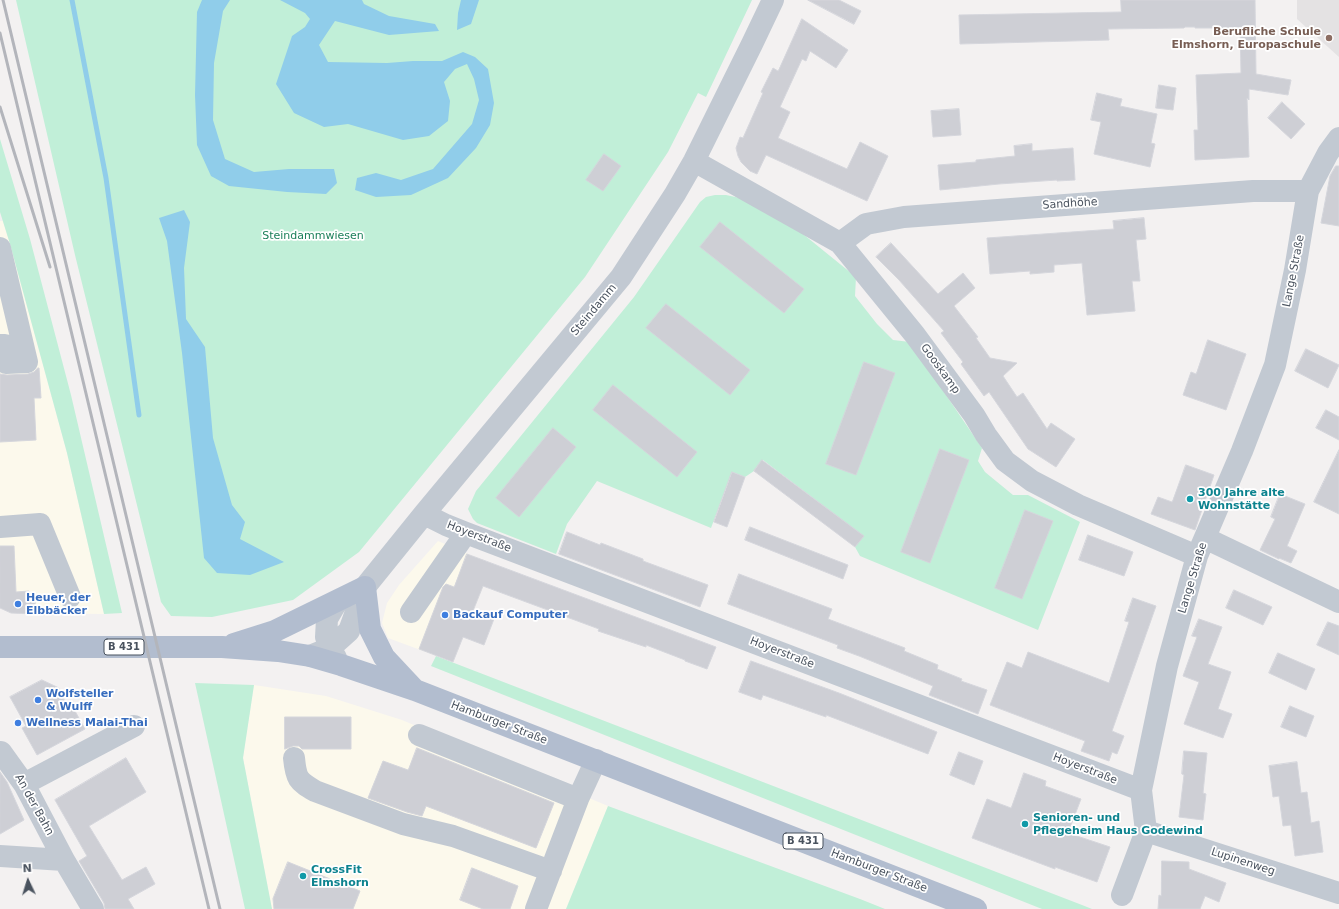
<!DOCTYPE html>
<html>
<head>
<meta charset="utf-8">
<style>
  body { margin:0 }
  #map { position:relative; width:1339px; height:909px; overflow:hidden; background:#f3f1f1; font-family:"DejaVu Sans",sans-serif }
  canvas { display:block }
  .north { position:absolute; left:8px; top:861px; width:40px; height:40px; -webkit-text-stroke:3px #fff; paint-order:stroke; rotate:356deg; font-size:11px; font-weight:700; line-height:16px; text-align:center; color:#49525e }
  .north::after { content:''; display:block; margin:auto; width:14px; height:18px; background:#49525e; clip-path:polygon(50% 0,100% 100%,50% 72%,0 100%) }
</style>
</head>
<body>
<div id="map">
<canvas width="1339" height="909"></canvas>
<div class="north">N</div>
</div>
<script>
const context = document.querySelector('canvas').getContext('2d');
context.lineJoin = 'round';
function paint(path, color) {
  context.fillStyle = color;
  context.fill(path, 'evenodd');
}
function stroke(path, color, width, dash) {
  context.strokeStyle = color;
  context.lineWidth = width;
  context.lineCap = dash ? 'butt' : 'round';
  context.setLineDash(dash || []);
  context.stroke(path);
}
function drawText(font, color, halo, rows, align = 'center') {
  context.font = font + ' "DejaVu Sans",sans-serif';
  context.lineWidth = 3.5;
  context.setLineDash([]);
  context.textBaseline = 'middle';
  context.strokeStyle = halo;
  context.fillStyle = color;
  for (const [text, x, y, turn = 0] of rows) {
    context.save();
    context.translate(x, y);
    context.rotate((+turn || 0) * Math.PI / 180);
    context.textAlign = isNaN(turn) ? turn : align;
    if (halo) context.strokeText(text, 0, 0);
    context.fillText(text, 0, 0);
    context.restore();
  }
}
paint(new Path2D(`
  M0,221H3L10,244L67,453L104,614L11,613L0,608Z
  M438,541L492,564L453,662L388,638L382,623L387,603L399,585Z
  M254,685L326,696L402,720L608,806L566,909H272L243,758Z`), '#fcf9ec');
paint(new Path2D(`
  M1297,0H1339V57L1297,19Z`), '#e4e2e3');
paint(new Path2D(`
  M16,0H752L706,97L698,93L668,152L585,277L359,552L293,600L212,617L171,616L161,602L75,255Z
  M0,139L30,239L71,395L122,613L104,614L67,453L10,244L0,212Z
  M715,195H726L740,198L782,217L856,277L855,296L877,324L893,340L910,342L982,448L978,461L985,472L1013,495H1028L1080,522L1038,630L860,556L855,547L863,536L763,460L754,471L745,477L732,472L711,528L597,481L567,524L556,554L477,523L473,519L468,509L476,491L634,297L700,202L706,197Z
  M436,656L1082,905L1092,909H1042L431,666Z
  M195,683L254,685L243,758L272,909H245Z
  M608,806L860,899L885,909H566Z`), '#c1efd8');
paint(new Path2D(`
  M202,0H230L223,11L214,63L213,120L225,159L254,172L289,169H334L337,183L326,194L287,192L229,186L211,176L197,145L195,95L197,12Z
  M280,0H362L364,4L389,16L435,24L439,31L389,35L335,21L319,45L328,62L387,63L413,61H442L463,52L475,57L488,69L494,103L490,125L476,148L448,178L411,195L376,197L355,190L357,178L376,173L401,180L433,169L472,124L479,100L474,79L467,64L455,69L444,82L450,101L448,121L429,136L403,140L348,124L324,127L294,113L276,84L292,36L305,27L310,19L305,13Z
  M461,0H479L471,24L457,30L458,13Z
  M184,210L190,222L184,268L186,319L205,347L213,438L232,505L245,522L240,539L284,562L250,575L217,573L204,558L182,353L167,241L159,218Z`), '#90cdea');
stroke(new Path2D(`
  M72,0L106,178L139,415`), '#90cdea', 5);
const building = new Path2D(`
  M808,0H839L861,11L854,24Z
  M1121,0H1255L1256,74L1291,80L1288,95L1249,89V100L1247,98L1249,157L1195,160L1194,130H1198L1196,75L1241,73L1240,28H1195V27H1185L1184,28L1108,29L1109,40L960,44L959,15L1121,12Z
  M802,19L848,50L836,68L810,51L806,61L802,59L780,107L790,112L778,138L847,169L860,142L888,156L867,201L766,155L757,174L750,171L741,162L738,156L736,148L740,137L743,138L763,93L761,92L773,68L778,71Z
  M1159,85L1176,88L1173,110L1156,108Z
  M1097,93L1122,99L1120,106L1157,114L1151,143L1155,144L1150,167L1094,154L1101,122L1091,120Z
  M1282,102L1305,124L1291,139L1268,118Z
  M959,109L961,135L933,137L931,111Z
  M1032,144V151L1073,148L1075,180L1057,181V180L999,184L940,190L938,165L976,162V160L1015,156L1014,146Z
  M604,154L621,166L603,191L586,180Z
  M1336,166H1339V226L1321,223L1330,176Z
  M1144,218L1146,239L1136,240L1140,281H1132L1135,311L1087,315L1082,263L1054,265V272L1030,274V271L990,274L987,238L1114,229L1113,221Z
  M720,222L804,289L784,313L700,247Z
  M891,243L938,294L963,273L975,288L954,306L978,337L976,338L990,358L1017,363L1003,376L1017,397L1023,393L1047,429L1051,423L1075,439L1056,467L1028,449L989,392L984,396L961,364L963,362L941,333L944,331L899,280L876,257Z
  M666,304L750,370L730,395L646,328Z
  M1208,340L1246,354L1226,410L1183,395L1191,372L1196,374Z
  M1306,349L1339,365L1328,388L1295,371Z
  M864,362L895,373L856,475L826,464Z
  M38,368H39L41,398H34L36,440L0,442V374L7,375L28,374L34,372Z
  M613,385L697,452L677,477L593,410Z
  M1326,410L1339,417V440L1316,428Z
  M553,428L576,447L519,517L496,498Z
  M940,449L969,460L930,563L901,552Z
  M1339,450V514L1314,502Z
  M762,460L864,536L855,547L754,471Z
  M1186,465L1214,475L1195,530L1151,514L1158,497L1172,502Z
  M732,472L745,477L727,527L714,522Z
  M1280,494L1305,504L1287,546L1297,551L1291,563L1279,558V559L1260,550L1275,519L1271,517Z
  M1025,510L1053,521L1022,599L995,588Z
  M750,527L848,565L843,579L745,540Z
  M567,532L600,545L601,543L643,559V561L708,585L700,607L559,554Z
  M1088,535L1133,552L1124,576L1079,560Z
  M0,546H14L16,592L29,591L35,601L36,614L11,613L0,608Z
  M467,554L716,647L707,669L685,661V660L646,645V647L598,631L599,629L483,586L473,611L494,619L484,645L463,637L453,662L419,649L443,587L446,584L454,587Z
  M739,574L832,609L828,619L905,648L904,651L938,665L937,669L962,679L961,681L987,690L978,714L929,695L933,686L859,656L837,648L838,645L728,604Z
  M1234,590L1272,607L1263,625L1226,608Z
  M1133,598L1156,606L1112,731L1124,736L1117,754L1112,752L1109,761L1081,751L1085,741L990,705L1007,662L1022,668L1028,652L1109,683L1129,622L1125,621Z
  M1199,619L1222,627L1208,664L1231,672L1218,709L1232,714L1223,738L1184,724L1199,682L1183,676L1197,637L1192,636Z
  M1328,622L1339,626V655L1317,645Z
  M1278,653L1315,669L1306,690L1269,673Z
  M751,661L839,693L937,732L928,754L826,715V717L763,695L761,700L739,692Z
  M42,680L59,688L66,704L70,702L85,729L37,755L22,728L26,726L10,697Z
  M1290,706L1314,716L1306,737L1281,727Z
  M285,717H351V749H302L299,746H293L285,749Z
  M417,748L554,803L536,848L426,806L422,816L407,812L368,798L383,761L408,770Z
  M1184,751L1207,753L1203,793L1206,794L1203,820L1179,817L1184,775L1182,774Z
  M959,752L983,761L974,785L950,775Z
  M126,758L146,792L89,826L122,880L146,867L155,884L128,899L134,909H105L104,903L79,861L87,856L55,800Z
  M1297,762L1301,793L1307,792L1311,823L1319,821L1323,852L1295,856L1291,825L1283,826L1279,796L1273,797L1269,766Z
  M0,772L7,782L24,820L0,834Z
  M1024,773L1046,781L1045,786L1081,799L1068,833L1110,847L1097,882L1055,867V869L972,838L987,799L1011,808Z
  M1162,861L1189,862V869L1226,883L1219,902L1205,896L1200,909H1158L1159,895L1161,896Z
  M288,862L360,891L353,909H274L273,899Z
  M472,868L518,886L510,909H483L460,900Z`);
paint(building, '#cecfd5');
stroke(building, '#d5d6dc', 1);
stroke(new Path2D(`
  M694,161L840,243L915,335L974,415L986,435L1005,461L1032,481L1078,505L1197,556
  M840,243L866,224L904,217L1253,191H1308
  M0,248L27,362L6,363L5,345H0
  M424,514L446,525L466,533L1141,790
  M0,527L40,524L70,597
  M1205,538L1339,602
  M411,612L466,533
  M310,656L330,648L349,631L365,587L424,514L621,277L675,194L694,161L752,44L773,0
  M336,658L330,648L326,637L327,619L337,602L349,596
  M419,735L578,799
  M1,752L24,784L64,860L93,909
  M294,758C296,779 298,781 315,791L403,824L453,836L551,871
  M24,784L134,726
  M1146,831L1339,893
  M0,856L64,860
  M1122,895L1146,831L1141,790L1167,666L1197,556L1242,451L1275,365L1295,270L1308,191L1328,153L1339,138
  M536,909L578,799L596,760`), '#c2c9d2', 22);
stroke(new Path2D(`
  M234,644L275,631L365,587L370,629L384,657L413,688
  M0,647H222L278,651L310,656L341,665L415,690L976,909`), '#b2bdcf', 22);
stroke(new Path2D(`
  M3,0L220,909
  M0,33L209,909
  M0,107L50,267`), '#b3b5bb', 3);
for (const [x, y, r, color] of [
  [1329,38,4,"#8d6e63"],
  [1190,499,4,"#0f9aa8"],
  [18,604,4,"#3f7fe0"],
  [445,615,4,"#3f7fe0"],
  [38,700,4,"#3f7fe0"],
  [18,723,4,"#3f7fe0"],
  [1025,824,4,"#0f9aa8"],
  [303,876,4,"#0f9aa8"]
]) {
  const dot = new Path2D();
  dot.arc(x, y, r, 0, 2 * Math.PI);
  context.fillStyle = color;
  context.fill(dot);
  stroke(dot, '#fff', 1.5);
}
for (const [x, y, w] of [
  [124,647,40],
  [803,841,40]
]) {
  const box = new Path2D();
  box.roundRect(x - w / 2, y - 8, w, 16, 3);
  context.fillStyle = '#fff';
  context.fill(box);
  stroke(box, '#49525e', 1);
}
drawText('bold 10px', '#49525e', null, [
  ["B 431",124,647],
  ["B 431",803,841]
]);
drawText('bold 11px', '#785e54', '#fff', [
  ["Berufliche Schule",1321,32],
  ["Elmshorn, Europaschule",1321,45]
], 'right');
drawText('11px', '#49525e', '#fff', [
  ["Sandhöhe",1070,204,-4],
  ["Lange Straße",1294,271,-79],
  ["Steindamm",594,310,-50],
  ["Gooskamp",940,369,54],
  ["Hoyerstraße",479,537,21],
  ["Lange Straße",1193,578,-73],
  ["Hoyerstraße",782,653,21],
  ["Hamburger Straße",499,723,21],
  ["Hoyerstraße",1085,769,21],
  ["An der Bahn",34,805,61],
  ["Lupinenweg",1243,862,18],
  ["Hamburger Straße",879,871,21]
]);
drawText('11px', '#1a7f59', '#fff', [
  ["Steindammwiesen",313,236]
]);
drawText('bold 11px', '#0d838f', '#fff', [
  ["300 Jahre alte",1198,493],
  ["Wohnstätte",1198,506],
  ["Senioren- und",1033,818],
  ["Pflegeheim Haus Godewind",1033,831],
  ["CrossFit",311,870],
  ["Elmshorn",311,883]
], 'left');
drawText('bold 11px', '#366cbe', '#fff', [
  ["Heuer, der",26,598],
  ["Elbbäcker",26,611],
  ["Backauf Computer",453,615],
  ["Wolfsteller",46,694],
  ["& Wulff",46,707],
  ["Wellness Malai-Thai",26,723]
], 'left');
</script>
</body>
</html>
